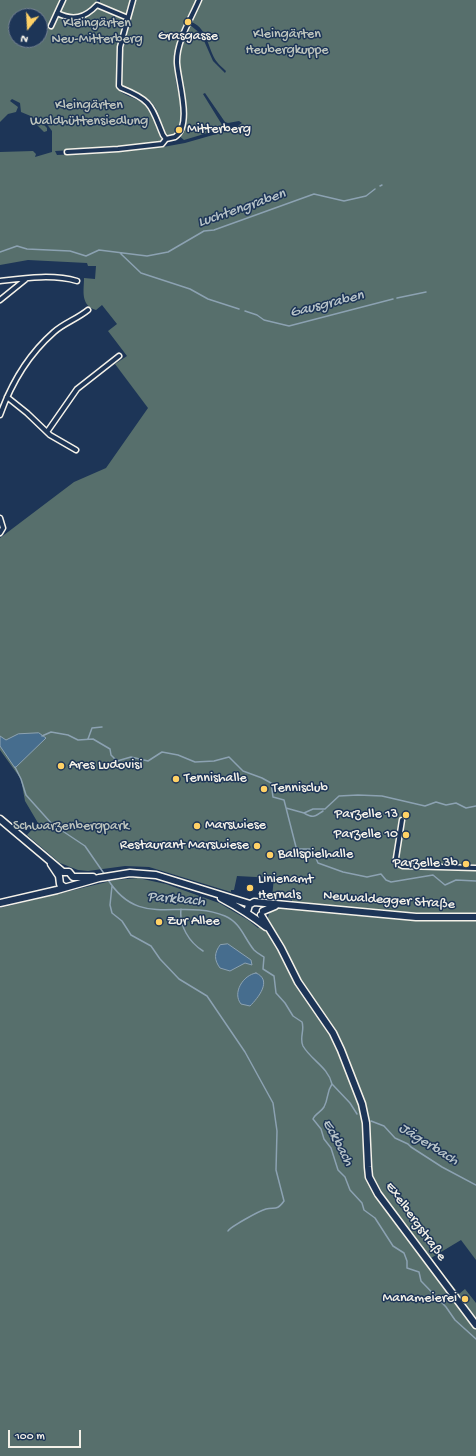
<!DOCTYPE html>
<html>
<head>
<meta charset="utf-8">
<style>
  body { margin:0 }
  #map { position:relative; width:476px; height:1456px; overflow:hidden; background:#1d3557; font-family:"Gochi Hand",sans-serif }
  canvas { display:block }
  .north { position:absolute; left:8px; top:8px; width:40px; height:40px; box-sizing:border-box; background:#1d3557; border:1px solid #738091; border-radius:50%; rotate:198deg; font-size:11px; font-weight:700; line-height:16px; text-align:center; color:#f4f1e8 }
  .north::after { content:''; display:block; margin:auto; width:14px; height:18px; background:#ffd166; clip-path:polygon(50% 0,100% 100%,50% 72%,0 100%) }
  .scale { position:absolute; left:8px; top:1430px; width:73px; height:18px; box-sizing:border-box; border:2px solid #f4f1e8; border-top:0; padding-left:5px; font-size:12px; line-height:14px; white-space:nowrap; color:#f4f1e8; -webkit-text-stroke:3px #1d3557; paint-order:stroke }
</style>
</head>
<body>
<div id="map">
<canvas width="476" height="1456"></canvas>
<div class="north">N</div>
<div class="scale">100 m</div>
</div>
<script>
const context = document.querySelector('canvas').getContext('2d');
context.lineJoin = 'round';
function paint(path, color) {
  context.fillStyle = color;
  context.fill(path, 'evenodd');
}
function stroke(path, color, width, dash) {
  context.strokeStyle = color;
  context.lineWidth = width;
  context.lineCap = dash ? 'butt' : 'round';
  context.setLineDash(dash || []);
  context.stroke(path);
}
function drawText(font, color, halo, rows, align = 'center') {
  context.font = font + ' "Gochi Hand",sans-serif';
  context.lineWidth = 3;
  context.setLineDash([]);
  context.textBaseline = 'middle';
  context.strokeStyle = halo;
  context.fillStyle = color;
  for (const [text, x, y, turn = 0] of rows) {
    context.save();
    context.translate(x, y);
    context.rotate((+turn || 0) * Math.PI / 180);
    context.textAlign = isNaN(turn) ? turn : align;
    if (halo) context.strokeText(text, 0, 0);
    context.fillText(text, 0, 0);
    context.restore();
  }
}
paint(new Path2D(`
  M0,0H97L94,6L125,19C122,32 111,81 119,90C126,98 142,98 150,110C156,119 158,131 163,141L131,147L55,151L57,155L118,152L163,147L185,143L234,129L242,123L239,121L228,123L225,122L205,93L203,94L224,128L184,140L177,134L174,136L167,137C160,128 162,114 152,103C144,93 126,91 121,84C120,55 126,30 134,3L131,1L125,15L100,5V0H476V1260L461,1240L431,1258L459,1294L465,1289L476,1303V1456H0V908L115,880L138,878L166,884L219,903L248,920L258,928L267,921L270,910L275,908L292,909V900L272,897L274,878L237,876L234,890H231V892L149,867L125,866L88,871L78,870L60,863L27,835L38,823L25,801L21,779L0,750V538L74,482L106,468L148,408L115,364L127,356L108,331L117,324L102,305L96,310C80,305 84,291 84,278L95,279L96,266H88L87,263L28,260L0,265V152L33,151L36,154L35,157L52,152V131L46,123L43,124L47,128V131L44,132L36,124L33,117L21,112L20,103L12,99L10,101L18,107L16,112L8,114L0,122ZM16,16H40V40H16ZM188,21C208,25 207,49 217,62C219,65 223,68 226,71L225,73L213,61L201,34L190,25C176,55 178,65 183,96L180,97C170,67 176,49 188,21Z`), '#576f6c');
const water = new Path2D(`
  M39,733L46,738L15,768L0,746V736L6,740L18,734Z
  M228,944L251,960L252,965L245,963L230,971L220,968C214,960 214,953 220,945Z
  M256,973C273,980 258,998 250,1006L241,1004C232,993 243,975 256,973Z`);
paint(water, '#466d8e');
stroke(water, '#8ca2b2', 1);
stroke(new Path2D(`
  M380,186L382,185
  M0,252L17,246L27,249L70,251L86,256L99,250L147,256L168,252L204,231L214,230L314,194L344,201L366,196L375,189
  M120,253L141,273L190,289L208,299L239,309
  M397,298L426,292
  M245,311L257,315L264,320L289,326L393,299
  M42,736L51,732L68,735L78,740L93,739L110,749L111,755L117,761L131,757L148,761L162,752L178,755L195,762L214,761L229,757L243,771L262,778L271,783L273,797L284,800L296,847L299,849H312L318,863L343,872L367,877L381,874L386,880L391,882L433,875L445,885L456,880L476,881
  M88,739L92,728L102,727
  M15,767L21,779L26,795L52,824L85,846L105,875
  M286,808L304,813L313,809H325L339,796L358,795L382,796L425,806L436,802L446,805L456,803L466,808L476,806
  M304,813C314,819 315,816 323,811
  M107,878C139,931 179,897 225,916C241,923 244,938 254,950C257,953 261,955 264,957L263,969L274,976L276,993L285,1003L293,1016L302,1022C305,1030 299,1038 303,1046C311,1060 328,1067 332,1084C326,1093 329,1098 324,1107C321,1112 315,1114 313,1119L321,1129L324,1139L331,1148L338,1170L345,1177L350,1190L362,1203L364,1210L375,1218L393,1246L404,1253L407,1261V1268L419,1272L421,1281L446,1307L455,1320L476,1339
  M112,886L110,905L112,913L122,921L131,935L151,946L160,959L179,979L207,996L245,1052L273,1103L277,1131L276,1170L284,1201C277,1211 275,1207 266,1209C259,1211 230,1227 228,1231
  M181,909C179,926 189,942 203,951
  M332,1084L350,1103L357,1114
  M371,1121L384,1126L395,1138L408,1144L411,1147L442,1167L476,1185`), '#8ca2b2', 1.5);
const minor = new Path2D(`
  M133,0L120,47L119,86L121,88C153,101 151,106 163,135L166,139
  M57,13C73,21 85,18 97,5L128,18
  M51,26L63,0
  M166,139L175,137C193,126 178,81 177,63C176,42 191,19 199,0
  M67,152L118,149L162,144L166,139
  M0,281C25,278 53,274 77,281
  M0,300L26,279
  M7,397L27,413L50,435L76,450
  M0,415C11,384 29,354 54,332C64,323 77,319 88,310
  M47,432L77,389L119,356
  M0,518L3,528L0,533
  M402,820L396,858L397,863L403,866L476,868`);
const secondary = new Path2D(`
  M0,819L63,872H69L73,877H93
  M51,864L59,876L60,884L64,887
  M221,898C238,907 251,915 266,927
  M0,903L57,890L99,878L130,873L156,875L250,904
  M263,911L275,906
  M247,912L249,905L254,902L416,917H476
  M261,915L281,948L298,982L333,1033L341,1050L362,1104L366,1123L368,1167L369,1177L378,1194L476,1325`);
stroke(minor, '#f4f1e8', 7);
stroke(secondary, '#f4f1e8', 9);
stroke(minor, '#1d3557', 4);
stroke(secondary, '#1d3557', 6);
for (const [x, y, r, color] of [
  [188,22,4,"#ffd166"],
  [179,130,4,"#ffd166"],
  [61,766,4,"#ffd166"],
  [176,779,4,"#ffd166"],
  [264,789,4,"#ffd166"],
  [406,815,4,"#ffd166"],
  [197,826,4,"#ffd166"],
  [406,835,4,"#ffd166"],
  [257,846,4,"#ffd166"],
  [270,855,4,"#ffd166"],
  [466,864,4,"#ffd166"],
  [250,888,4,"#ffd166"],
  [159,922,4,"#ffd166"],
  [465,1299,4,"#ffd166"]
]) {
  const dot = new Path2D();
  dot.arc(x, y, r, 0, 2 * Math.PI);
  context.fillStyle = color;
  context.fill(dot);
  stroke(dot, '#1d3557', 1.5);
}
drawText('14px', '#bdc4bd', '#1d3557', [
  ["Kleingärten",97,24],
  ["Neu-Mitterberg",97,40],
  ["Kleingärten",287,35],
  ["Heubergkuppe",287,51],
  ["Kleingärten",89,106],
  ["Waldhüttensiedlung",89,122],
  ["Schwarzenbergpark",71,827]
]);
drawText('14px', '#f4f1e8', '#1d3557', [
  ["Grasgasse",188,37,"center"],
  ["Mitterberg",187,130],
  ["Ares Ludovisi",69,766],
  ["Tennishalle",184,779],
  ["Tennisclub",272,789],
  ["Parzelle 13",398,815,"right"],
  ["Marswiese",205,826],
  ["Parzelle 10",398,835,"right"],
  ["Restaurant Marswiese",249,846,"right"],
  ["Ballspielhalle",278,855],
  ["Parzelle 3b",458,864,"right"],
  ["Linienamt",258,880],
  ["Hernals",258,896],
  ["Zur Allee",167,922],
  ["Manameierei",457,1299,"right"]
], 'left');
drawText('14px', '#f4f1e8', '#1d3557', [
  ["Neuwaldegger Straße",389,901,4],
  ["Exelbergstraße",415,1222,54]
]);
drawText('italic 15px', '#b7c3c8', '#1d3557', [
  ["Luchtengraben",242,209,-19],
  ["Gausgraben",327,305,-14],
  ["Parkbach",176,900,5],
  ["Eckbach",337,1143,62],
  ["Jägerbach",428,1145,32]
]);
</script>
</body>
</html>
